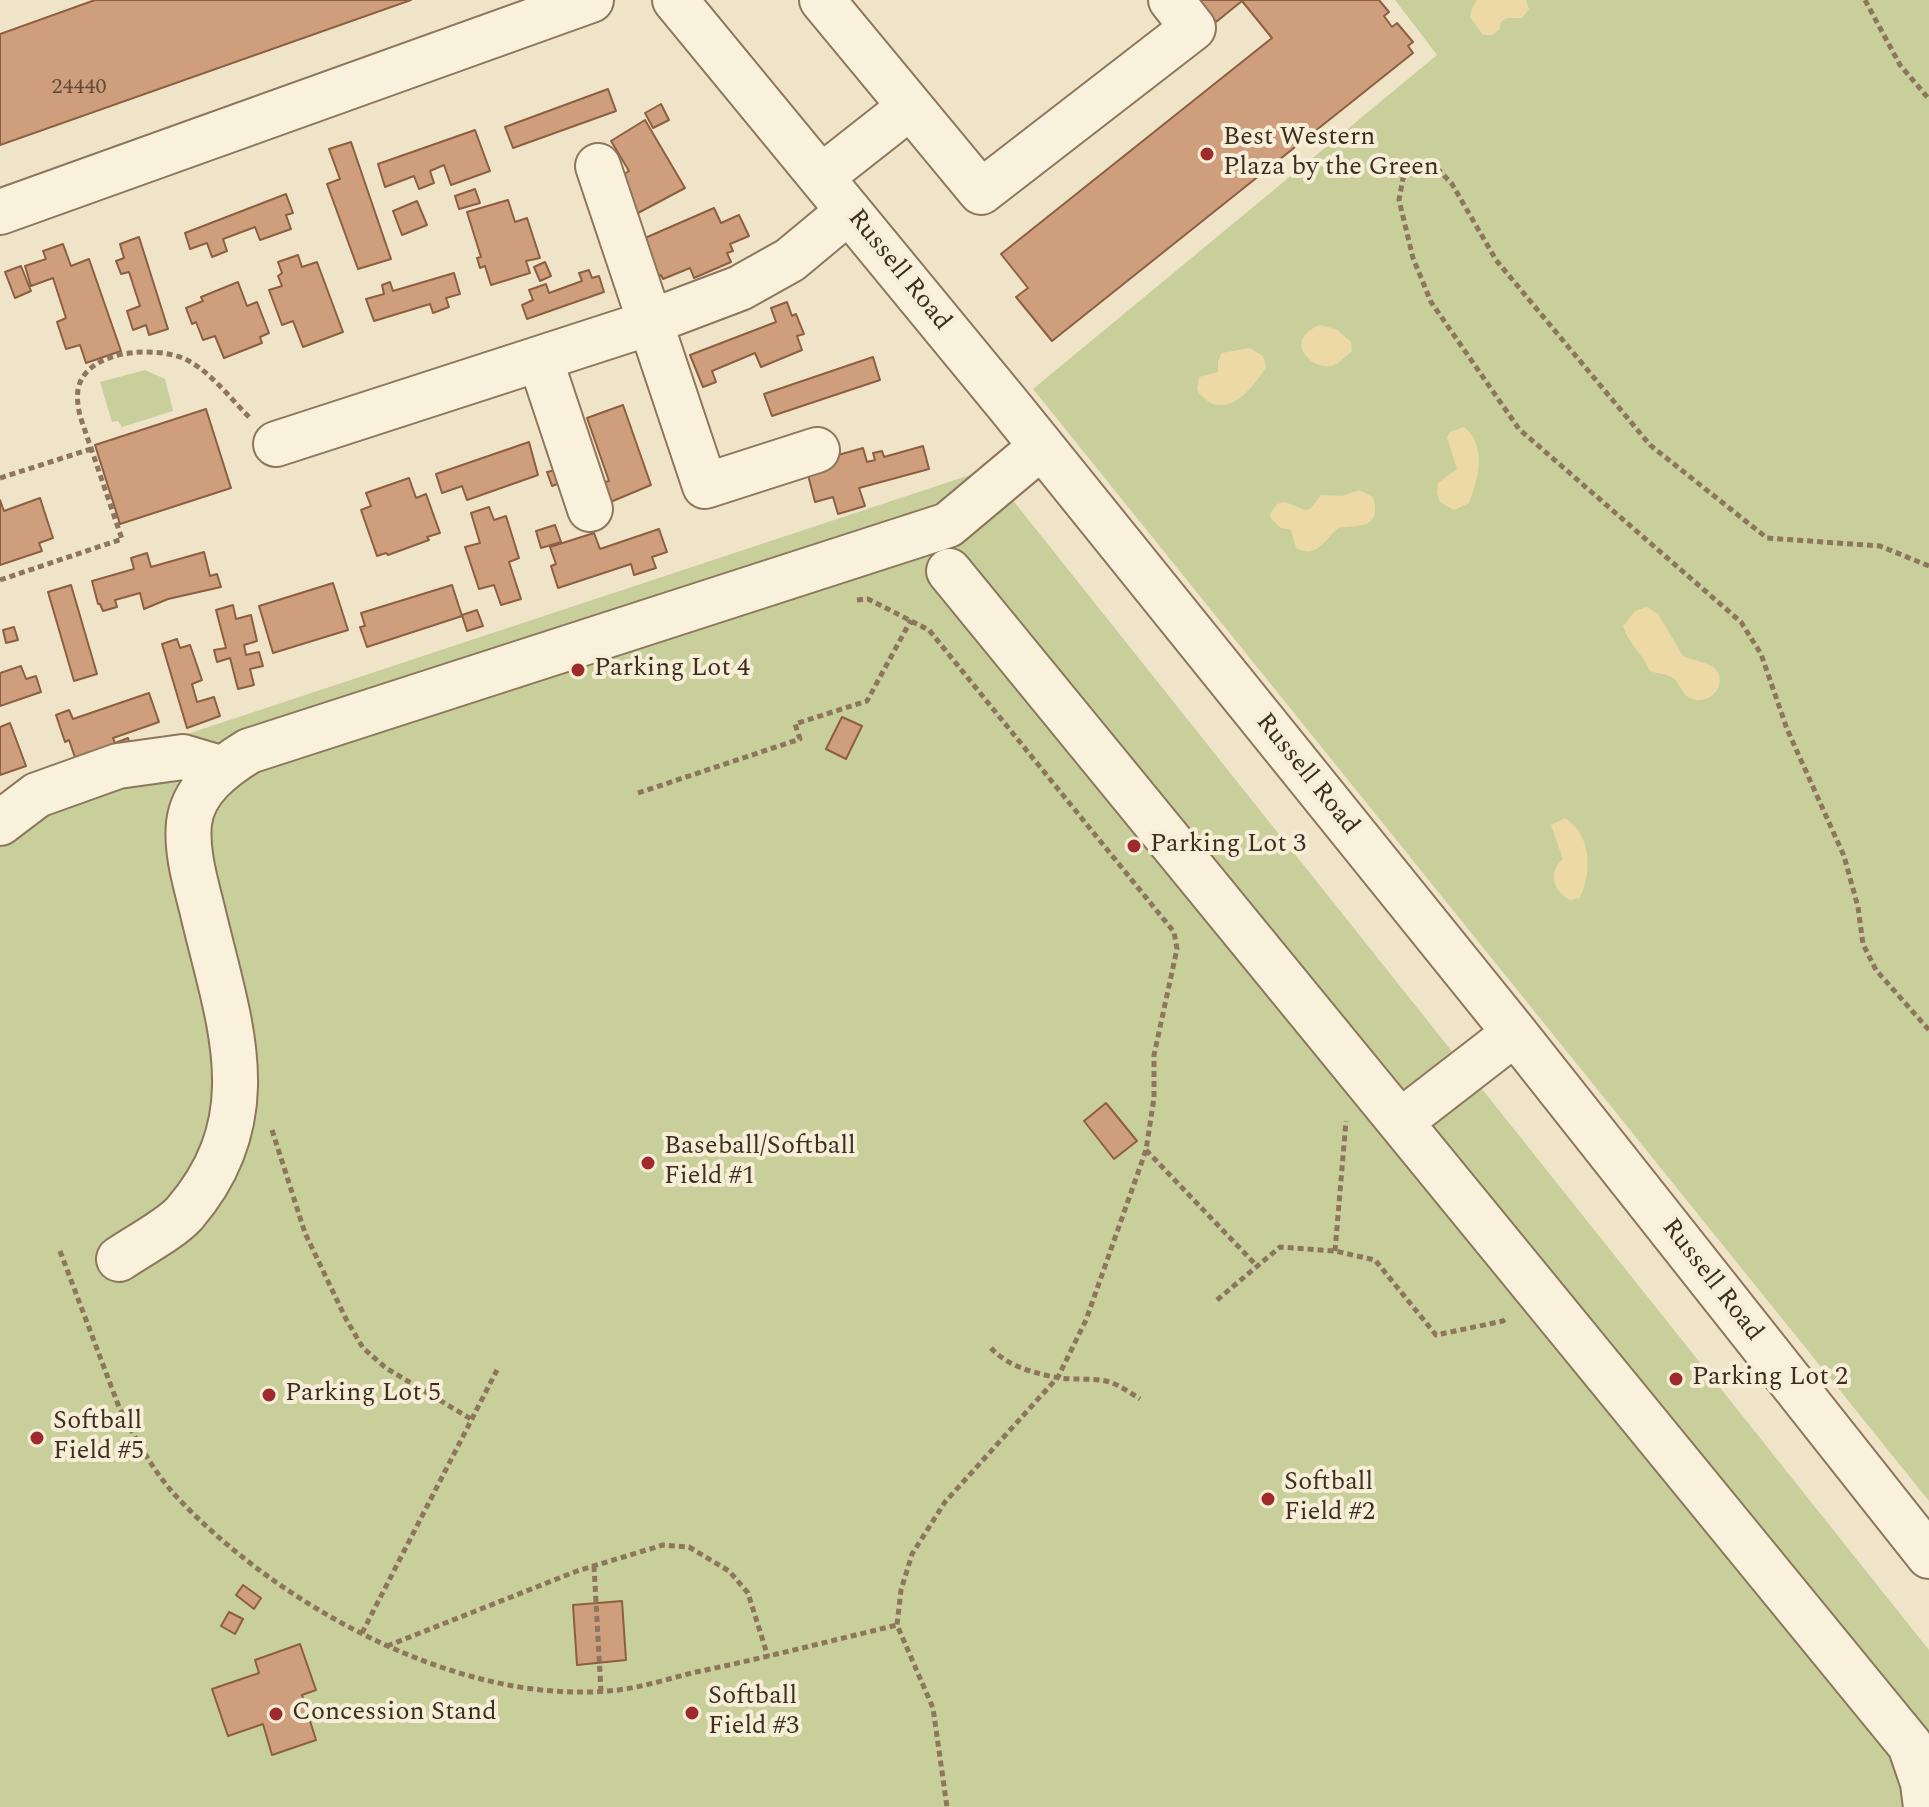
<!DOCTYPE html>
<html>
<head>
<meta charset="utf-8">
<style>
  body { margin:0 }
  canvas { display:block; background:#f0e4c8 }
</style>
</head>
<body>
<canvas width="1929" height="1807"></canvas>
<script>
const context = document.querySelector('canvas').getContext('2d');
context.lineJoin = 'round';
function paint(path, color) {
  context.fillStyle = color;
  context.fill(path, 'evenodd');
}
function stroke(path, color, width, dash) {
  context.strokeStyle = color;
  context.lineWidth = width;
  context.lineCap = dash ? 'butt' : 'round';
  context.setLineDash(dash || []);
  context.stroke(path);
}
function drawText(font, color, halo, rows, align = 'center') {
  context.font = font + ' Spectral,serif';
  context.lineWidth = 8;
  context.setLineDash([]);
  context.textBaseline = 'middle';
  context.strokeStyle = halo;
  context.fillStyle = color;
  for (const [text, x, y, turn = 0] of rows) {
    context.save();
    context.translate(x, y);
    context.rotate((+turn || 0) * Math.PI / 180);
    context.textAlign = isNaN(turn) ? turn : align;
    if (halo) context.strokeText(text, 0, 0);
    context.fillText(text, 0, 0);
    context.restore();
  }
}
paint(new Path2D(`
  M1395,0H1929V1501L1033,389L1437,55Z
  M145,370L165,379L173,411L122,427L118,421L112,422L100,382Z
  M988,469L1929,1650V1807H0V796Z`), '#c9cf9b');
paint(new Path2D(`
  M1477,0H1526L1529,9L1522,18H1506L1501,22L1499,30L1492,35H1483L1470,17L1472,8Z
  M1320,325L1336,329L1351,342L1352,351C1346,356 1339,364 1331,366C1311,370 1282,340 1320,325Z
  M1250,348L1263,356L1266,367C1251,392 1221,425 1197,390L1199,377L1218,372V361L1222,353Z
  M1464,427C1488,446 1478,480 1469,503L1454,510L1440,502L1437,493L1438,483L1457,469L1447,437L1450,432Z
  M1359,490L1373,497C1382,529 1360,525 1338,528C1324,541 1317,559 1296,548L1291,530L1281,528L1271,519L1270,514L1277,504L1285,502L1305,510L1310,509L1321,495L1342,496Z
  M1647,607L1658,614L1683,656C1692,660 1705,662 1713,667C1729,680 1714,703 1696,700C1681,697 1683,687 1674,679C1668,673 1658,674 1650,671C1643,654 1627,642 1623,626L1635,611Z
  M1565,818C1592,835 1592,872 1580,898L1570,900C1552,890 1548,872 1563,859L1551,825Z`), '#ecd9a5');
const building = new Path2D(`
  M95,0H411L0,145V34Z
  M1198,0H1379L1389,12L1384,16L1392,27L1397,23L1413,42L1408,46L1413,53L1052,341L1016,297L1028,288L1001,254L1272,38L1242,1L1216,22Z
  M608,89L616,111L513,148L505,127Z
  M661,104L669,120L653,128L645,113Z
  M645,120L685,188L638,213L617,178L629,171L611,141Z
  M475,130L490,171L451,185L444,165L430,171L434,183L419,189L414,176L385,187L378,164Z
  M351,142L391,259L358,269L327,184L340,179L329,149Z
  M475,189L480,203L459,209L455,196Z
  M286,194L293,213L286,215L291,229L260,240L255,227L223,239L227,251L212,257L207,243L190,249L185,233Z
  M508,200L515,222L527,218L540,258L526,261L530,273L491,285L485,266L480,268L477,258L481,257L467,212Z
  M417,201L427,225L402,235L393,211Z
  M714,208L721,223L739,215L749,236L730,244L733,251L727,253L731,262L694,278L690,268L663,279L661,275L649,281L645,238Z
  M139,237L168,329L149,335L146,325L133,330L127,311L140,306L129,272L121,274L116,261L124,258L120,244Z
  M63,244L71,266L89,259L121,351L86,363L80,345L66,349L57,322L66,318L53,278L31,286L25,266L46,259L43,251Z
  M298,255L302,267L317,262L343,332L303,347L293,321L282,325L269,290L282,286L278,276L282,273L278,262Z
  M545,262L551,276L540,281L534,267Z
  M21,266L31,291L15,298L5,272Z
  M589,270L592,278L599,276L604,292L527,319L522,305L533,300L529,290L546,284L549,293L582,281L579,273Z
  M454,273L460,294L446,298L449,307L433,313L430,304L374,321L366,299L384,294L382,285L390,282L393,291Z
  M238,282L247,306L257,302L269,333L260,337L262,343L224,358L215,336L203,340L196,322L192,324L186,308L203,301L201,297Z
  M787,302L792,316L796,314L804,334L797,336L802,350L761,367L755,353L712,371L716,382L703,387L690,355L776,322L771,308Z
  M873,357L880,380L772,416L764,394Z
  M623,405L651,485L608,503L601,483L609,481L587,418Z
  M206,409L231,488L120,524L95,445Z
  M529,442L538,475L467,500L462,486L442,493L436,474Z
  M923,446L929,469L859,488L865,506L838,514L833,497L815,502L807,471L831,457L863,448L867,462L875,460L873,453L882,451L884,457Z
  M556,470L560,483L552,486L547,472Z
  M409,478L416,498L426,494L440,533L427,537L429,540L388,555L386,553L377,556L361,510L371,506L366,493Z
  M40,498L53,538L39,543L42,551L0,565V500L4,511Z
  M489,507L494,520L506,516L519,558L509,562L521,599L501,605L494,585L479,589L465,547L480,543L471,513Z
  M555,525L561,542L541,548L536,531Z
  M659,529L667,552L652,557L656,568L634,575L631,564L558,588L551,566L556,564L550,547L594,533L600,549Z
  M204,552L210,576L217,574L221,587L168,599L144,609L140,593L115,600L117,607L103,611L100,604H98L92,581L134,569L131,558L147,553L151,567Z
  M333,583L348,630L273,653L259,606Z
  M71,585L97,674L74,681L48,592Z
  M452,585L462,616L367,647L360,627L365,626L361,613Z
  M233,605L236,619L251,615L257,641L244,645L246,655L259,652L263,666L250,669L254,685L238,689L230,658L217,662L214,650L226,648L216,610Z
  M477,610L483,626L467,631L462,615Z
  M14,627L18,640L6,643L3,630Z
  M177,639L180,648L190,645L202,680L192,684L197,702L214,697L220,716L187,728L162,644Z
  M21,666L26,679L36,676L41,692L0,706V673Z
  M149,693L159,722L113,738L115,743L128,738L132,752L80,772L69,740L65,742L56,715L69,710L73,719Z
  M842,717L862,726L846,759L826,749Z
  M10,723L26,766L0,775V727Z
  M1106,1103L1137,1141L1114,1159L1084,1121Z
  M243,1585L261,1598L254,1609L236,1595Z
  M622,1601L626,1660L577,1665L573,1605Z
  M229,1612L243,1619L235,1634L221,1626Z
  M300,1644L316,1690L302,1695L316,1740L272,1755L263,1724L228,1736L212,1689L259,1673L255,1660Z`);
paint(building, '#cf9f7d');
stroke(building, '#8d5f41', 2);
const minor = new Path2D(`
  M675,0L1010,407L1515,1033L1929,1556
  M822,0L981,192L1193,28L1171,0
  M598,166L705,486L817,450
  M821,177L910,107
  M0,212L591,0
  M540,359L590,509
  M276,444L637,327L740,288L790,260L849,211
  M949,571L1910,1745L1923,1783L1926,1807
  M0,823L37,795L118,766L183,757L220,768
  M1400,1122L1515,1033
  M119,1259C138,1246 169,1230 184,1214C268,1117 229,1023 203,913C196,884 186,853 189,823C193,789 223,767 249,751L948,525L1041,447`);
stroke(minor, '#8d765c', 48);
stroke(new Path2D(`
  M1865,0L1900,65L1929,99
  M0,478L91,449
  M1929,566L1880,546L1767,538L1650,445L1496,260L1452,184L1437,168L1417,170L1403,178L1399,200L1413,258L1431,302L1519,429L1741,622L1761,654L1787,729L1844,856L1858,907L1863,944L1876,970L1929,1030
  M0,580L122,539L80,416C78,406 76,396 79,385C91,349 156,346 185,359C210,371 230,398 250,418
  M857,600L868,599L929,630L1174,932L1177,949L1154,1055V1098L1146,1150L1086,1320L1058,1377L945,1502L912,1554L901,1590L897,1625L933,1708L947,1807
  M638,793L800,739L795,724L867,701L911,620
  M272,1130L305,1233L346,1319L363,1348L386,1368L471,1419
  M1146,1150L1257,1266
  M60,1251L119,1407C134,1436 152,1469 174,1494C275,1603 454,1704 608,1691C637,1689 667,1679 696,1672C764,1658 830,1641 897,1625
  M1335,1251L1346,1121
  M1217,1300L1280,1247L1335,1251L1375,1260L1436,1335L1503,1321L1507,1317
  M991,1348C1007,1366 1036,1374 1060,1378C1075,1380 1091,1378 1106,1381C1118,1384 1129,1392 1140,1399
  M594,1566L601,1691
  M362,1633L497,1370
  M387,1646L577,1571L663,1545L689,1547L729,1571L748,1593L768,1657`), '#8d765c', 5, [6, 4]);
stroke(minor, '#faf1dc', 44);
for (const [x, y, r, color] of [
  [1207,154,8,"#9e2a2b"],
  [578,670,8,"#9e2a2b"],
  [1134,846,8,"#9e2a2b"],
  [648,1163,8,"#9e2a2b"],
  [1676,1379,8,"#9e2a2b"],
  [269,1395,8,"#9e2a2b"],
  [37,1438,8,"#9e2a2b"],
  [1268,1499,8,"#9e2a2b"],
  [692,1713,8,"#9e2a2b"],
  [276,1714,8,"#9e2a2b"]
]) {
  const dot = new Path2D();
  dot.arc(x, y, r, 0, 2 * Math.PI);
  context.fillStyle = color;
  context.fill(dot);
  stroke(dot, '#f7eed8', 3);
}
drawText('22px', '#624a37', null, [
  ["24440",79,89]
]);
drawText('26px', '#3d2e20', '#f7eed8', [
  ["Best Western",1223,139],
  ["Plaza by the Green",1223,169],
  ["Parking Lot 4",594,670],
  ["Parking Lot 3",1150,846],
  ["Baseball/Softball",664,1148],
  ["Field #1",664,1178],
  ["Parking Lot 2",1692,1379],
  ["Parking Lot 5",285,1395],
  ["Softball",53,1423],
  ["Field #5",53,1453],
  ["Softball",1284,1484],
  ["Field #2",1284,1514],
  ["Softball",708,1698],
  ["Field #3",708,1728],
  ["Concession Stand",292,1714]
], 'left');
drawText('26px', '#3d2e20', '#f7eed8', [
  ["Russell Road",898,271,51],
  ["Russell Road",1306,775,51],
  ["Russell Road",1711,1281,52]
]);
</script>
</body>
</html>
